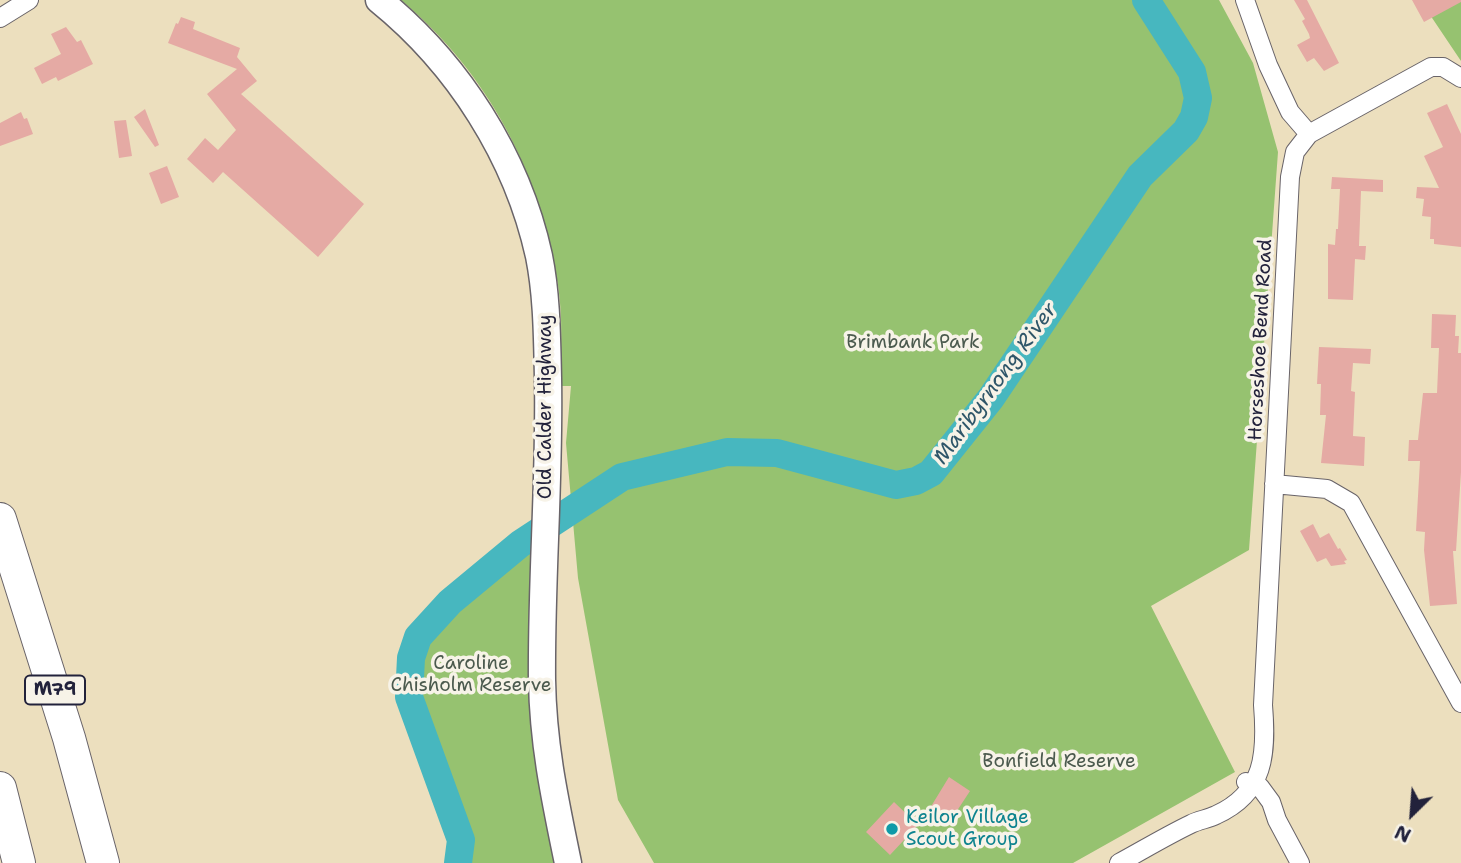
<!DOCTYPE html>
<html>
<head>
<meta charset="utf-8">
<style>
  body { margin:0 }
  #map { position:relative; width:1461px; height:863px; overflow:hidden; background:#ecdfbe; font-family:"Shantell Sans",sans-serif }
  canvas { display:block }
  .north { position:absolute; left:1377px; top:779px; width:70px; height:70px; -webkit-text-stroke:5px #f7f3e8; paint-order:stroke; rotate:205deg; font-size:19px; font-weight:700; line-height:28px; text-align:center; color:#22223b }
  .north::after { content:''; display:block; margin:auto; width:24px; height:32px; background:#22223b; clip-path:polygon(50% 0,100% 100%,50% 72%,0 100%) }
</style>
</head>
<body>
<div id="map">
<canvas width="1461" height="863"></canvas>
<div class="north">N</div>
</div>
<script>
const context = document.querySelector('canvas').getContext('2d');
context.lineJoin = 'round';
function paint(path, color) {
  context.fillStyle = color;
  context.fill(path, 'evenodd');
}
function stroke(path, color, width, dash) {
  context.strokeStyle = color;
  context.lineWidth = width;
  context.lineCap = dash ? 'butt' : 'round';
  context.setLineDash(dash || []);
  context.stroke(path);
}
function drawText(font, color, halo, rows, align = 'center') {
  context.font = font + ' "Shantell Sans",sans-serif';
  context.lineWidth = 7;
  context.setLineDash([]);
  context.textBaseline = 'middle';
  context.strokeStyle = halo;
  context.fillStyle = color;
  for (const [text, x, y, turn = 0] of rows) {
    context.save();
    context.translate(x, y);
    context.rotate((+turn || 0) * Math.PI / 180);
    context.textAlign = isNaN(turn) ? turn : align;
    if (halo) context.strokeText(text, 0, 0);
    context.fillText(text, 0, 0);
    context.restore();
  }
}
paint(new Path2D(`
  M401,0H1219L1253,63L1278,152L1249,550L1151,606L1235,772L1073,863H654L618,800L578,578L566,443L571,386H560C561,353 563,318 558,285C540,173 489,74 401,0Z
  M1420,0H1461V61Z
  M533,535L531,701L539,784L556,863H458L461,840L409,697L411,658L418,637L450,602Z`), '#96c270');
stroke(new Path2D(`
  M458,863L461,840L409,697L411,658L418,637L450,602L520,544L622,477L727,452L777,453L896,485L916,481L931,473L991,398L1140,176L1186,131L1194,117L1198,98L1192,72L1146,0`), '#47b7bf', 28);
paint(new Path2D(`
  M1294,0H1307L1339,63L1324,71L1314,58L1307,62L1297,45L1310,38L1309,34L1302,21L1305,19Z
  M1412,0H1461V2L1424,22Z
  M181,17L195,22L193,29L240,48L237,57L257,81L241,94L364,204L318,257L223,172L213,183L187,159L205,138L218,150L236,130L207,94L237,69L168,43L176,23L178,24Z
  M66,27L77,42L81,40L93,64L58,81L56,77L42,84L34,68L61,54L51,34Z
  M1447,104L1461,134V247L1434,244V239H1430L1431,217L1422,216L1424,199L1416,198L1417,187L1439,188L1424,156L1443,147L1427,113Z
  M145,109L159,145L155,147L134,117Z
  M21,112L24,119L27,118L33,134L0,146V123Z
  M126,120L132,156L119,158L114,121Z
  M167,166L179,197L161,204L149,173Z
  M1332,177L1383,180V192L1361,191L1359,246H1366L1365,260L1355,259L1353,300L1328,299V244L1335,245L1336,229H1338L1340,189H1331Z
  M1432,314L1456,315L1455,336H1459L1458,353H1461V472L1456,551H1453L1457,604L1430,606L1424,550L1425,532L1416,531L1420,461H1408L1409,440H1418L1423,393H1437L1439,348H1431Z
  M1319,347L1371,349L1370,364L1353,363L1351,391L1355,392L1353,436L1365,437L1364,466L1321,463L1326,415H1320L1321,384H1317Z
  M1313,524L1320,538L1329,533L1338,549L1340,548L1347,560L1344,561L1346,564L1331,566L1326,558L1317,562L1300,531Z
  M949,777L970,791L947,826L927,813Z
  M894,802L918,825L890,855L866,832Z`), '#e5aaa4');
const minor = new Path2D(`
  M1245,0L1268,65L1290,112L1309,134
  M0,18L29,0
  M1274,484L1327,489L1351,503L1461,703
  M1246,782L1260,787L1271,802L1277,820L1300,863
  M1119,863C1143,850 1166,836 1191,824C1199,820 1208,819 1216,815C1265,793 1267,753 1263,705L1290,177L1295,152L1309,134L1431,67H1443L1461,78`);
const primary = new Path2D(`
  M379,0C458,64 517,156 539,256C547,296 547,337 548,378C550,478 541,579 542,680C543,745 555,800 568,863`);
const motorway = new Path2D(`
  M0,519L69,738L103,863
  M0,788L19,863`);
stroke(minor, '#696469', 20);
stroke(primary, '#696469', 29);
stroke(motorway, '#696469', 34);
stroke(minor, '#fff', 18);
stroke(primary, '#fff', 26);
stroke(motorway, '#fff', 32);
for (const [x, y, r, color] of [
  [892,829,7,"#0f9aa8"]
]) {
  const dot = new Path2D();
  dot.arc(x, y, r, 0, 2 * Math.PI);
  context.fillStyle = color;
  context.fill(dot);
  stroke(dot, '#f7f3e8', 2.5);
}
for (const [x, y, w] of [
  [55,690,60]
]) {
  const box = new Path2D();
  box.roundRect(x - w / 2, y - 14.5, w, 29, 5);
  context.fillStyle = '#f7f3e8';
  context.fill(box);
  stroke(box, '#22223b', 2);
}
drawText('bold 18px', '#22223b', null, [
  ["M79",55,690]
]);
drawText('19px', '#22223b', '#f7f3e8', [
  ["Horseshoe Bend Road",1261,340,-87],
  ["Old Calder Highway",546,407,-90]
]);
drawText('19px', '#4b5a4e', '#f7f3e8', [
  ["Brimbank Park",913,343],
  ["Caroline",471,664],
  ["Chisholm Reserve",471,686],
  ["Bonfield Reserve",1059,762]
]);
drawText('19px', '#0d838f', '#f7f3e8', [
  ["Keilor Village",906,818],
  ["Scout Group",906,840]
], 'left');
drawText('italic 21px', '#2f5669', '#f7f3e8', [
  ["Maribyrnong River",996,384,-54]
]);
</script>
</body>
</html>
